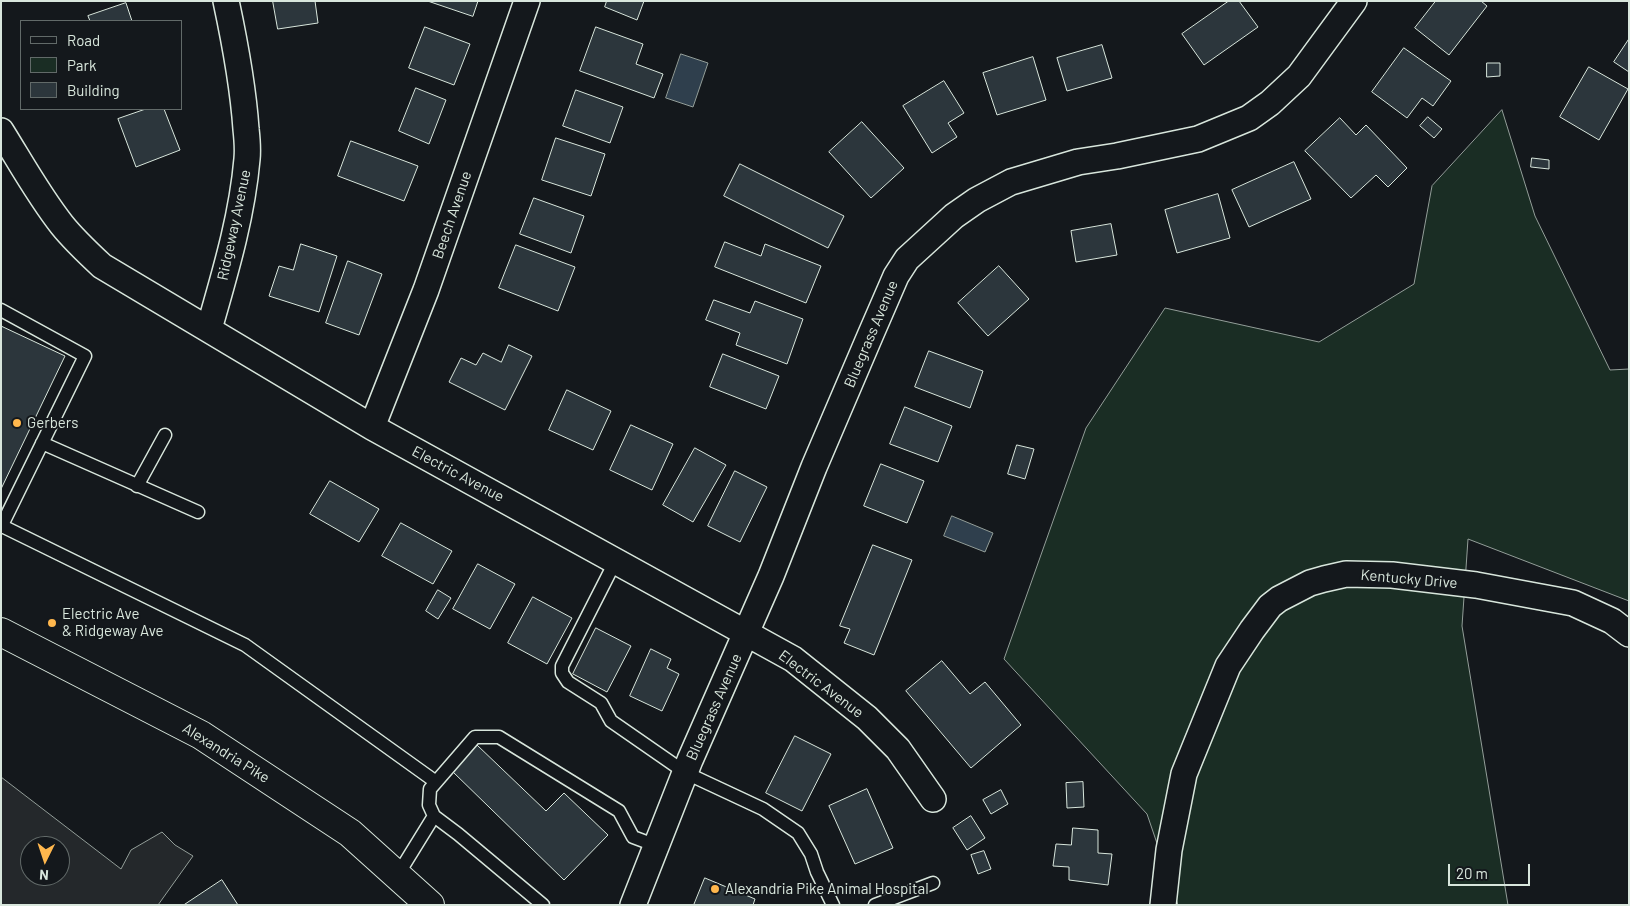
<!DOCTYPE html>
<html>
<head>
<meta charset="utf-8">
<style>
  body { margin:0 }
  #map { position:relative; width:1630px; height:906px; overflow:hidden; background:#14181c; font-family:Barlow,sans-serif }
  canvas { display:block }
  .frame { position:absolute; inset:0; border:2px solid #d8e6dc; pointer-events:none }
  .legend { position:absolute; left:20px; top:20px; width:162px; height:90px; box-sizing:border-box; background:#14181c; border:1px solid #626a69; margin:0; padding:6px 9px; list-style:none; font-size:15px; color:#d8e6dc }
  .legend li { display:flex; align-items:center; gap:10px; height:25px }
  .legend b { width:25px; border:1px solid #626a69 }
  .north { position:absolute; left:20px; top:836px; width:50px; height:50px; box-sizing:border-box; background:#14181c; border:1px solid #626a69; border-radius:50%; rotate:184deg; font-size:14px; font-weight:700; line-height:20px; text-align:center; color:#d8e6dc }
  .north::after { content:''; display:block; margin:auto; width:18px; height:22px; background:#ffb74d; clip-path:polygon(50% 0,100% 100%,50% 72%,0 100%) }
  .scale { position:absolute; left:1448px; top:864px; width:82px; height:22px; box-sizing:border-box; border:2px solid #d8e6dc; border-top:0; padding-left:6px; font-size:15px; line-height:18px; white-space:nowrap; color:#d8e6dc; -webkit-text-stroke:4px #14181c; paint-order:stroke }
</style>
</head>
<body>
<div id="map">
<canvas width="1630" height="906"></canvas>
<div class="frame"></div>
<ul class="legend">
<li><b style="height:6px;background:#14181c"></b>Road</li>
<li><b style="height:14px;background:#1a2d24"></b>Park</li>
<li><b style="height:14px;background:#2c363c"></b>Building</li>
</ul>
<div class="north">N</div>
<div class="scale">20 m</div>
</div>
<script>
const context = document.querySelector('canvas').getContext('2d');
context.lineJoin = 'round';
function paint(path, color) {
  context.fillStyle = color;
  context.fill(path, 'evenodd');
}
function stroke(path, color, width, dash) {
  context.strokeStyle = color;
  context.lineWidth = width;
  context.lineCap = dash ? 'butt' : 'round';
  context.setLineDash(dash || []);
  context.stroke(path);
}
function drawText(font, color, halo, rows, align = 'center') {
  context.font = font + ' Barlow,sans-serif';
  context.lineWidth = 4;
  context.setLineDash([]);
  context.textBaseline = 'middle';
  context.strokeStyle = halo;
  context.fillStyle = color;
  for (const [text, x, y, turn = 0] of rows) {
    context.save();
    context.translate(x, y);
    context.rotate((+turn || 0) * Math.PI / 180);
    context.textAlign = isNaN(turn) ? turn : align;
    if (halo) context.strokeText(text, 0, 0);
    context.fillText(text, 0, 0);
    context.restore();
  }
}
const green = new Path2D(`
  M1502,110L1535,216L1610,370L1629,369V601L1468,539L1462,626L1508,905H1178L1147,814L1004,659L1086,428L1165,308L1319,342L1414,284L1432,186Z`);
paint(green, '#1a2d24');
stroke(green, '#939e99', 1);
const parking = new Path2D(`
  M1,777L121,869L131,850L162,832L175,845L193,856L158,905H1ZM30,846H60V876H30Z`);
paint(parking, '#24282b');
stroke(parking, '#939e99', 1);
const water = new Path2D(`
  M681,54L708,63L693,107L666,98Z
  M952,516L993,533L985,552L944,536Z`);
paint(water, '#2f3f4d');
stroke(water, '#939e99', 1);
const building = new Path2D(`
  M273,1H315L318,23L278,29Z
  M428,1H478L473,16Z
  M607,1H644L637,20L605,7Z
  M1229,1H1239L1258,27L1204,65L1182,34Z
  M1436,1H1481L1487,6L1449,55L1415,28Z
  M126,3L132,21H90L88,16Z
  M425,27L470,44L454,85L409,68Z
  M596,27L643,44L636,64L663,74L654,98L580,71Z
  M1629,39V72L1614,62Z
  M1102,45L1112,78L1067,91L1057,58Z
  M1404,48L1451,81L1433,106L1422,98L1407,118L1372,92Z
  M1033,57L1046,100L997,115L983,73Z
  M1487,63H1500V76L1487,77Z
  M1589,67L1628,89L1599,140L1560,117Z
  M944,81L964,113L948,123L957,137L932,153L903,106Z
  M416,88L446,100L429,144L399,131Z
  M576,90L623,107L610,143L563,126Z
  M146,109H164L180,150L136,167L118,119Z
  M1428,117L1442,129L1434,138L1420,126Z
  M1340,118L1356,135L1366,125L1407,168L1388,187L1376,175L1351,198L1305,151Z
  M862,122L904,168L871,198L829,152Z
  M556,138L605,154L591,196L542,180Z
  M351,141L418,166L404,201L338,176Z
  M1532,158L1549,160V169L1531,167Z
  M1294,162L1311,199L1249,227L1232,190Z
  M740,164L844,216L828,248L724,196Z
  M1218,194L1230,238L1177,253L1165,210Z
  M534,198L584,216L571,253L520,234Z
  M1111,224L1117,255L1076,262L1071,231Z
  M725,242L761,256L765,244L821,266L806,303L715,267Z
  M301,244L337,256L319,312L269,296L279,266L293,270Z
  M516,245L575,267L558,311L499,288Z
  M348,261L382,274L359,335L326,323Z
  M999,266L1029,299L988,336L958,303Z
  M714,300L750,313L755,301L803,319L787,364L736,345L740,333L706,320Z
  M1,326L65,356L1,489Z
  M509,345L532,356L505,410L449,382L461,358L476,365L483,353L501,362Z
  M929,351L983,371L970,408L915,387Z
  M723,354L779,376L766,409L710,387Z
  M567,390L611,411L593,450L549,430Z
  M905,407L952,426L938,462L890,444Z
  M631,425L673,444L652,490L610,470Z
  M1017,445L1034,449L1025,479L1008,474Z
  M695,448L726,465L693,522L663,505Z
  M881,464L924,481L907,523L864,506Z
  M735,471L767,487L740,542L708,526Z
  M330,481L379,509L359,542L310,514Z
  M401,523L452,551L433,584L382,556Z
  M873,545L912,560L874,655L844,643L850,629L840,626Z
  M478,564L515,584L490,629L453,609Z
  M438,590L451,598L438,619L426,611Z
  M533,597L572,618L547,664L508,643Z
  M596,628L631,646L607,692L573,674Z
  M651,649L671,659L667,668L679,674L662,711L630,696Z
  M942,661L970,694L985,682L1021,725L971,768L906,691Z
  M795,736L831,754L802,811L766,793Z
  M477,745L546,811L564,793L608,835L564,880L452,771Z
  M1083,782L1084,807L1067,808L1066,783Z
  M867,789L893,848L855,864L829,806Z
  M1001,790L1008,804L991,814L983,800Z
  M971,816L985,838L967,850L953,828Z
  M1073,828L1098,830V853L1112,854L1108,885L1069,880V867L1053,866L1056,844L1071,845Z
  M984,851L991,869L978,874L971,855Z
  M705,878L755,899L753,905H694Z
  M222,880L238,905H184Z`);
paint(building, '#2c363c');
stroke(building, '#d8e6dc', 1);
const service = new Path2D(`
  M1,310L85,356L1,527
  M42,443L198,512
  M137,486L165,435
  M2,526L245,645L436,782
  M615,562L562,666V673L568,682L601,703L611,721L686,773L763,809L798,833L811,854L817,872L833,905
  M434,816L458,834L543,905
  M397,876L434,816L429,805L430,789L475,737H499L619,811L633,837L657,846
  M875,905L933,883`);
const minor = new Path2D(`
  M1,131C21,163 39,196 62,225C74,240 88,253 102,266L372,427L793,659L867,718L898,749L933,799
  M209,329C225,273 242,217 247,159C248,149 247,138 246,129C243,85 235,43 226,1
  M372,427L426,290L527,1
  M633,905L690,760L771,576L814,467L870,336L896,276L907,259L954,216L977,200L1011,182L1078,162L1117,156L1198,139L1249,118L1270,103L1299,76L1354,1
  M1163,905L1169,850L1184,774L1228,666L1252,630L1270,606L1279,599L1310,583L1324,579L1346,574L1392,575L1476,585L1573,603L1612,621L1629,634`);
const primary = new Path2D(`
  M1,632L201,735L350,833L430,905`);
stroke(service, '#d8e6dc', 15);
stroke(minor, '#d8e6dc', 28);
stroke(primary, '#d8e6dc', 30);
stroke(service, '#14181c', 12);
stroke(minor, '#14181c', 25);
stroke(primary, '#14181c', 28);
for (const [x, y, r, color] of [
  [17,423,5,"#ffb74d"],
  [52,623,5,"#ffb74d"],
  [715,889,5,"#ffb74d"]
]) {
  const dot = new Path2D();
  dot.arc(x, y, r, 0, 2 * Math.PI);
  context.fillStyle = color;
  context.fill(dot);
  stroke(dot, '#14181c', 2);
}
drawText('15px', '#d8e6dc', '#14181c', [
  ["Beech Avenue",452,215,-71],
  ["Ridgeway Avenue",234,225,-78],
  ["Bluegrass Avenue",871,334,-67],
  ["Electric Avenue",458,474,28],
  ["Kentucky Drive",1409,579,5],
  ["Electric Avenue",821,684,37],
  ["Bluegrass Avenue",714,707,-66],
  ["Alexandria Pike",226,753,32]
]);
drawText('15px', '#d8e6dc', '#14181c', [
  ["Gerbers",27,423],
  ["Electric Ave",62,614],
  ["& Ridgeway Ave",62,631],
  ["Alexandria Pike Animal Hospital",725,889]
], 'left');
</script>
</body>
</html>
